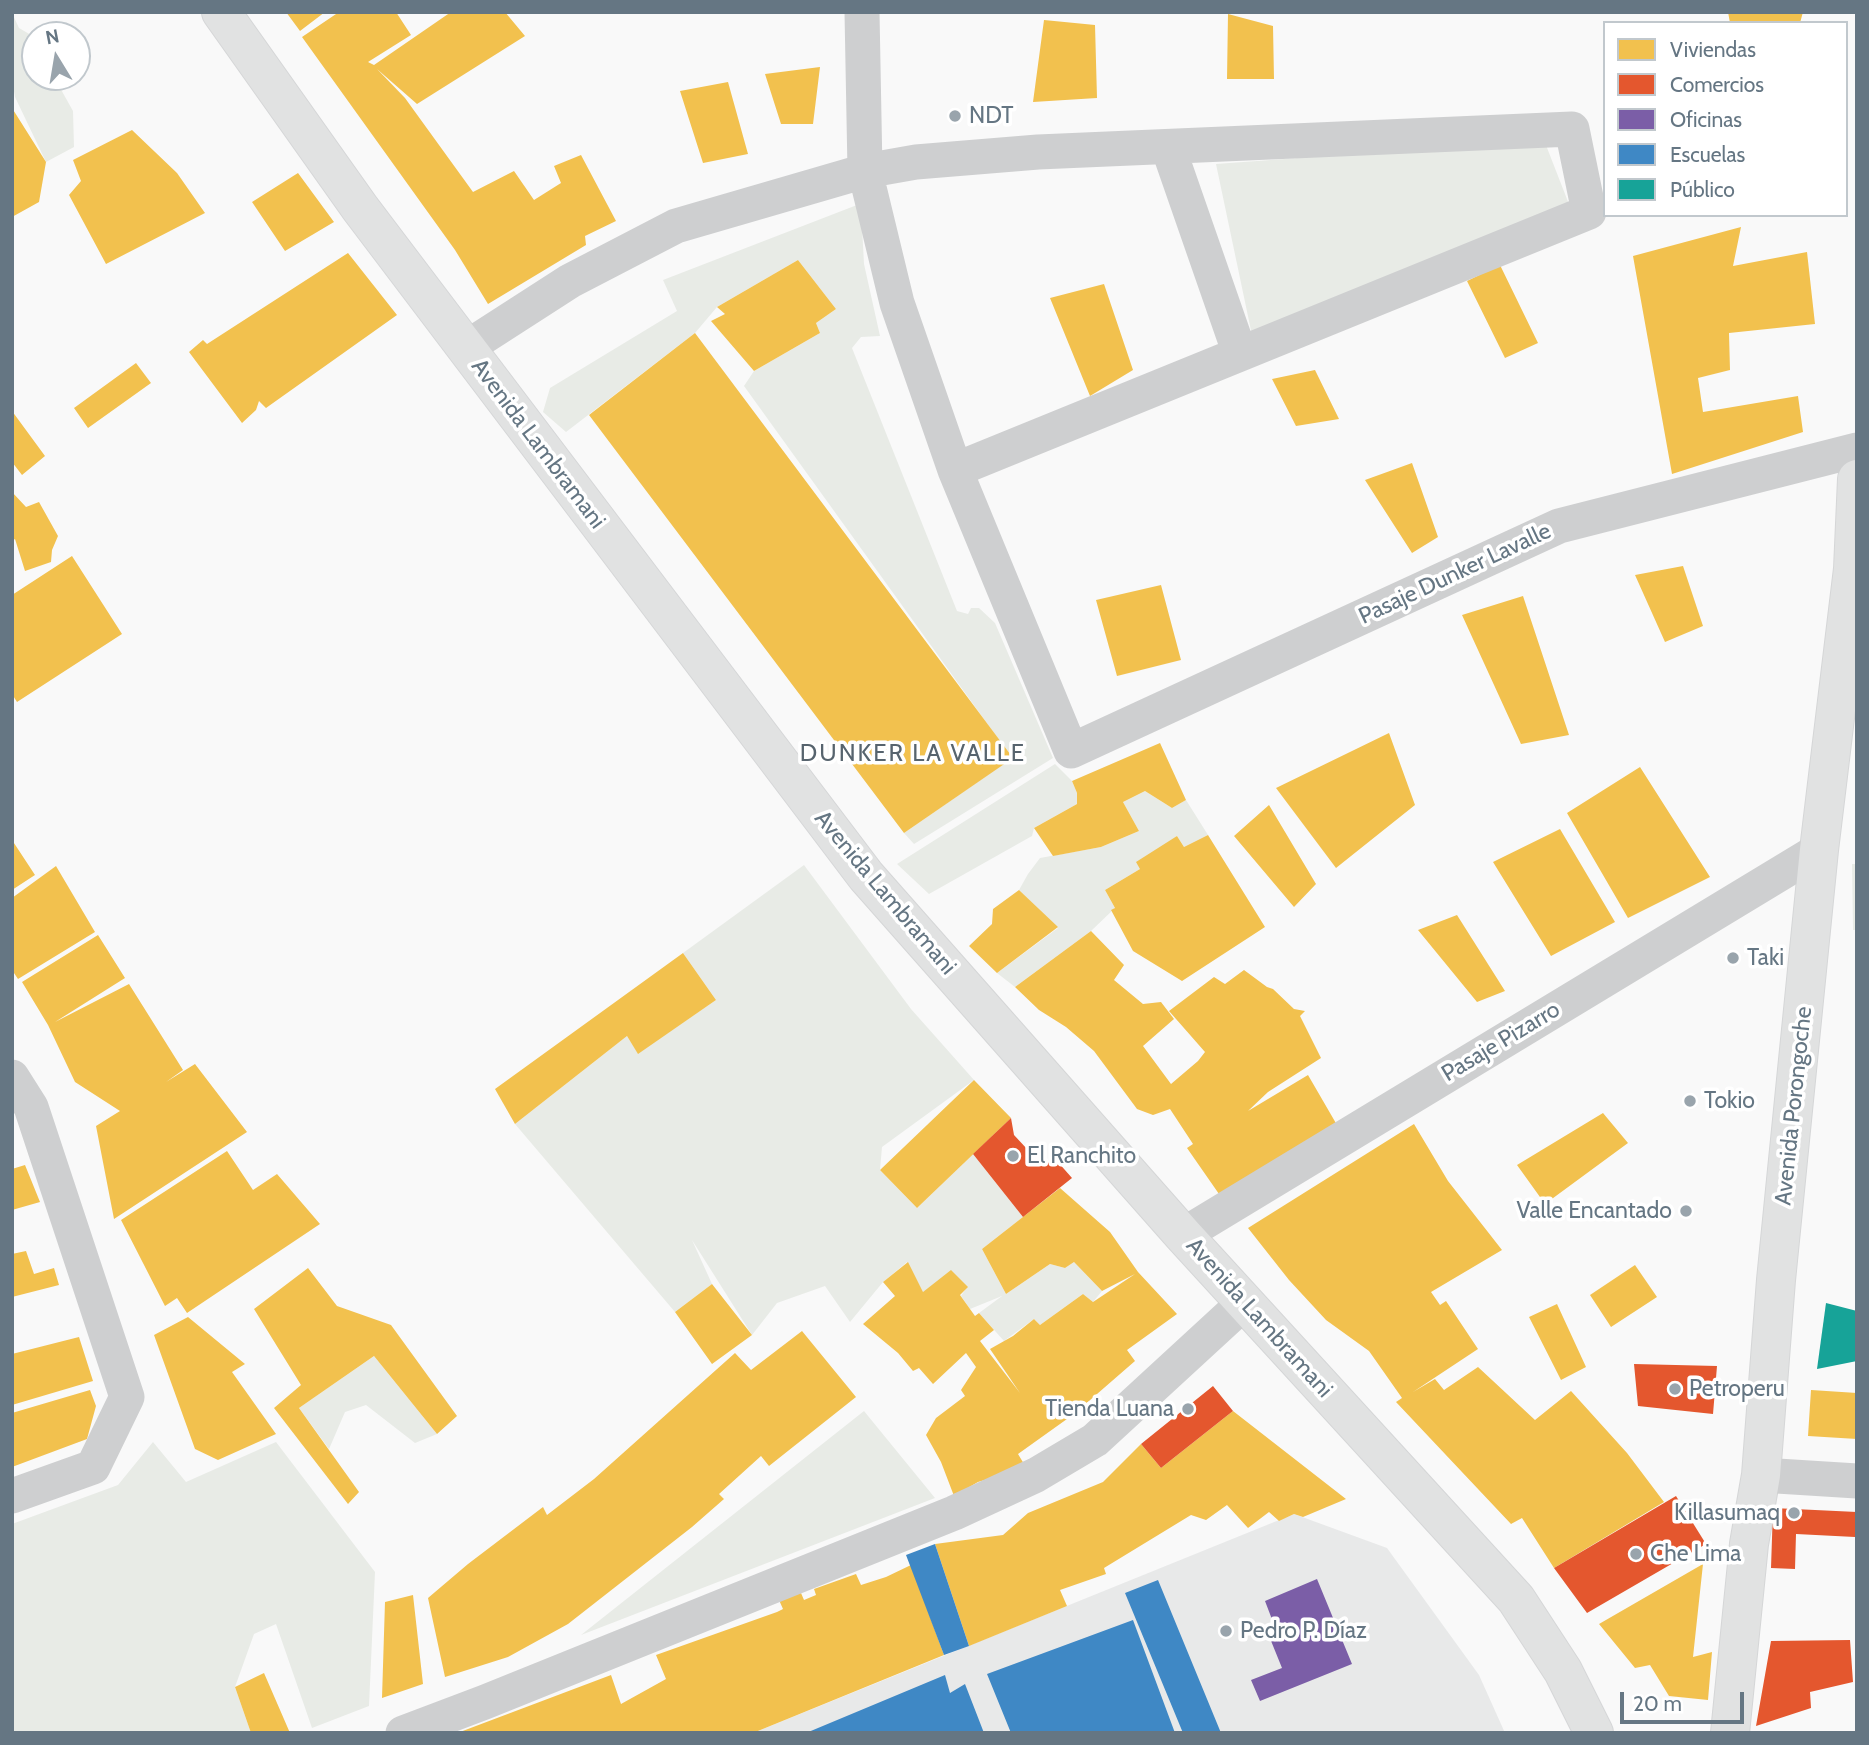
<!DOCTYPE html>
<meta charset="utf-8">
<style>
body{margin:0}
#map{position:relative;width:1869px;height:1745px;overflow:hidden;background:#f9f9f9;font-family:Cabin,sans-serif}
canvas{display:block}
.frame{position:absolute;inset:0;border:14px solid #657683;pointer-events:none}
.legend{position:absolute;left:1603px;top:21px;width:245px;height:196px;box-sizing:border-box;background:#fff;border:2px solid #c1c8cd;margin:0;padding:9px 12px;list-style:none;font-size:21px;color:#657683}
.legend li{display:flex;align-items:center;gap:14px;height:35px}
.legend b{width:35px;border:2px solid #c1c8cd}
.north{position:absolute;left:21px;top:21px;width:70px;height:70px;box-sizing:border-box;background:#fff;border:2px solid #c1c8cd;border-radius:50%;rotate:349deg;font-size:19px;font-weight:700;line-height:28px;text-align:center;color:#657683}
.north::after{content:'';display:block;margin:auto;width:24px;height:32px;background:#99a4ac;clip-path:polygon(50% 0,100% 100%,50% 72%,0 100%)}
.scale{position:absolute;left:1620px;top:1692px;width:124px;height:32px;box-sizing:border-box;border:4px solid #657683;border-top:0;padding-left:9px;font-size:21px;line-height:24px;white-space:nowrap;color:#657683;-webkit-text-stroke:5px #fff;paint-order:stroke}
</style>
<div id="map">
<canvas width="1869" height="1745"></canvas>
<div class="frame"></div>
<ul class="legend">
<li><b style="height:19px;background:#f2c14e"></b>Viviendas</li>
<li><b style="height:19px;background:#e4572e"></b>Comercios</li>
<li><b style="height:19px;background:#7b5ea7"></b>Oficinas</li>
<li><b style="height:19px;background:#3f88c5"></b>Escuelas</li>
<li><b style="height:19px;background:#17a398"></b>Público</li>
</ul>
<div class="north">N</div>
<div class="scale">20 m</div>
</div>
<script>
const g = document.querySelector('canvas').getContext('2d');
g.lineJoin = 'round';
function paint(path, color) { g.fillStyle = color; g.fill(path, 'evenodd'); }
const poly = rows => new Path2D(rows.map(r => 'M' + r).join(''));
function stroke(path, color, width, dash) { g.strokeStyle = color; g.lineWidth = width; g.lineCap = dash ? 'butt' : 'round'; g.setLineDash(dash || []); g.stroke(path); }
function label(font, color, halo, rows, align = 'center') {
  g.font = font + ' Cabin,sans-serif'; g.lineWidth = 7; g.setLineDash([]); g.textBaseline = 'middle'; g.strokeStyle = halo; g.fillStyle = color; for (const [text, x, y, turn = 0] of rows) {
    g.save(); g.translate(x, y); g.rotate((+turn || 0) * Math.PI / 180); g.textAlign = isNaN(turn) ? turn : align; if (halo) g.strokeText(text, 0, 0); g.fillText(text, 0, 0); g.restore();
  }
}
const built = poly([
 [1294,1514,1387,1548,1479,1675,1505,1733,753,1733]
]);
const green = poly([
 [12,13,19,28,31,35,35,42,35,77,54,77,73,111,74,147,46,162,15,97,12,80],
 [1544,140,1572,212,1253,340,1216,164],
 [857,205,861,208,864,264,880,336,861,337,852,348,957,611,968,614,971,608,979,608,995,623,1053,758,914,844,904,833,1012,758,744,386,754,371,820,333,816,323,836,309,798,260,717,307,695,333,566,432,543,412,550,388,677,311,663,280],
 [1055,764,1072,781,1077,793,1077,804,1034,828,1032,836,929,894,897,864],
 [1145,791,1172,808,1186,800,1208,835,1184,847,1177,836,1140,869,1105,890,1115,908,1091,931,1015,987,997,973,1058,928,1019,890,1028,874,1040,858,1101,847,1139,831,1123,802],
 [1852,864,1857,864,1857,930,1853,930],
 [804,865,911,1009,974,1080,882,1147,880,1170,917,1208,973,1154,1023,1217,982,1249,1006,1294,1050,1264,1065,1268,1074,1262,1102,1291,1093,1302,1083,1294,1040,1325,1034,1319,1004,1341,979,1313,1002,1296,970,1309,961,1296,967,1287,923,1292,907,1262,883,1282,850,1322,825,1286,777,1303,752,1335,692,1240,712,1284,675,1312,515,1124,627,1036,638,1053,716,1000,683,953],
 [374,1356,437,1434,415,1443,366,1405,345,1412,329,1449,299,1408],
 [864,1411,935,1498,581,1635],
 [153,1442,186,1482,276,1442,375,1572,369,1706,312,1728,276,1624,254,1634,235,1687,251,1733,12,1733,12,1524,118,1485]
]);
const homes = poly([
 [286,12,325,12,300,31],
 [339,12,396,12,411,35,368,62,374,65,451,12,505,12,525,36,417,104,377,69,405,98,473,192,514,171,534,200,561,183,554,166,581,155,616,221,585,236,586,245,488,304,455,250,302,37],
 [1728,12,1803,12,1800,23,1730,23],
 [1228,14,1273,26,1274,79,1227,79],
 [1044,20,1095,25,1097,98,1033,102],
 [820,67,813,124,781,124,765,74],
 [728,82,748,154,703,163,680,91],
 [12,108,46,162,39,202,12,217],
 [132,130,177,173,205,213,106,264,69,195,81,181,73,160],
 [298,173,334,222,285,251,252,202],
 [1741,227,1733,266,1807,252,1815,324,1729,333,1730,370,1698,378,1703,412,1798,396,1803,432,1672,474,1633,256],
 [348,253,397,315,266,408,259,401,256,410,242,423,189,352,203,340,207,344],
 [798,260,836,309,816,323,820,333,754,371,711,321,725,314,717,307],
 [1500,265,1538,343,1505,358,1467,281],
 [1104,284,1133,370,1090,396,1050,298],
 [695,333,1013,758,904,833,589,415],
 [136,363,151,383,88,428,74,408],
 [1315,370,1339,419,1296,426,1272,379],
 [12,411,45,456,22,475,12,462],
 [1412,463,1438,537,1412,553,1365,480],
 [12,492,26,507,39,502,58,536,52,550,51,562,25,571,15,539,12,541],
 [72,556,122,634,17,702,12,694,12,595],
 [1683,566,1703,626,1665,642,1635,575],
 [1161,585,1181,660,1117,676,1096,600],
 [1523,596,1569,735,1521,744,1462,615],
 [1389,733,1415,805,1336,868,1276,788],
 [1160,743,1186,800,1172,808,1145,791,1123,802,1139,831,1101,847,1053,856,1034,828,1077,804,1077,793,1072,781],
 [1640,767,1710,877,1628,918,1567,813],
 [1269,805,1316,884,1294,907,1234,836],
 [1560,829,1615,922,1551,956,1493,862],
 [1208,835,1265,927,1182,981,1133,951,1111,910,1115,908,1105,890,1140,869,1136,862,1177,836,1184,847],
 [12,840,35,875,12,890],
 [56,866,95,932,18,979,12,970,12,898],
 [1019,890,1058,927,997,973,969,946,992,924,993,909],
 [1457,915,1505,991,1477,1002,1418,930],
 [1091,931,1124,965,1114,980,1143,1004,1161,1002,1174,1019,1143,1046,1171,1084,1198,1061,1205,1052,1169,1011,1214,977,1225,984,1244,970,1267,987,1273,989,1294,1009,1305,1011,1300,1016,1321,1058,1268,1092,1248,1111,1308,1075,1337,1125,1219,1194,1187,1148,1193,1144,1170,1109,1153,1115,1137,1109,1094,1051,1066,1027,1039,1010,1015,987],
 [98,935,125,978,55,1022,129,984,183,1070,166,1082,195,1064,247,1132,114,1219,96,1126,120,1111,75,1082,48,1025,22,982],
 [683,953,716,1000,638,1054,627,1036,515,1124,495,1089],
 [974,1080,1011,1118,917,1208,880,1170],
 [1603,1113,1628,1143,1545,1204,1517,1165],
 [1414,1124,1448,1181,1502,1250,1431,1292,1440,1305,1446,1301,1478,1349,1413,1392,1435,1379,1444,1390,1478,1367,1535,1420,1571,1391,1627,1453,1664,1502,1554,1568,1522,1518,1511,1524,1396,1402,1402,1398,1369,1351,1326,1320,1289,1280,1248,1228],
 [227,1151,253,1190,277,1174,320,1224,187,1313,177,1298,165,1306,121,1220],
 [25,1165,40,1202,12,1210,12,1169],
 [1060,1188,1110,1232,1138,1272,1177,1314,1127,1350,1135,1361,1074,1414,1018,1454,1024,1464,1009,1473,978,1482,954,1496,941,1462,926,1435,936,1418,965,1396,961,1390,976,1367,966,1353,933,1384,919,1368,913,1371,898,1353,863,1324,895,1296,883,1282,908,1262,923,1292,951,1270,968,1287,960,1295,975,1316,979,1313,994,1330,980,1341,1020,1393,990,1349,1013,1336,1034,1319,1040,1325,1083,1294,1093,1302,1135,1274,1102,1291,1074,1262,1065,1268,1050,1264,1006,1294,982,1249],
 [26,1251,34,1274,54,1268,59,1285,12,1297,12,1254],
 [1635,1265,1657,1297,1611,1327,1590,1295],
 [308,1268,337,1306,391,1325,457,1416,437,1434,374,1356,299,1408,359,1492,348,1504,274,1408,301,1385,254,1309],
 [712,1284,752,1335,712,1364,675,1312],
 [1557,1304,1586,1367,1561,1380,1529,1317],
 [188,1317,245,1364,232,1372,276,1434,218,1460,195,1449,154,1335],
 [802,1331,856,1397,769,1466,761,1456,719,1494,724,1499,692,1527,568,1624,508,1657,445,1677,428,1598,468,1564,543,1507,547,1515,594,1479,735,1353,751,1370],
 [79,1337,93,1381,12,1405,12,1354],
 [90,1390,96,1406,87,1439,12,1467,12,1413],
 [1811,1390,1857,1393,1857,1439,1808,1436],
 [1233,1411,1346,1499,1303,1517,1294,1514,1279,1521,1269,1512,1248,1528,1227,1505,1206,1520,1191,1515,1104,1568,1106,1574,1060,1590,1067,1606,969,1646,935,1544,1003,1535,1028,1513,1103,1482,1141,1444,1161,1468],
 [1703,1564,1693,1657,1712,1652,1708,1700,1669,1696,1650,1665,1635,1668,1599,1624],
 [911,1565,944,1655,753,1733,460,1732,611,1675,621,1704,666,1679,656,1655,777,1612,783,1609,779,1600,801,1593,804,1600,816,1595,814,1589,856,1574,861,1585,886,1577],
 [413,1595,423,1684,382,1698,385,1602],
 [264,1673,290,1733,251,1733,235,1687]
]);
const shops = poly([
 [1011,1118,1014,1135,1041,1164,1057,1161,1072,1178,1023,1217,973,1154],
 [1634,1364,1717,1366,1713,1414,1638,1406],
 [1213,1386,1233,1411,1161,1468,1141,1444],
 [1676,1496,1706,1544,1587,1613,1554,1568],
 [1773,1508,1857,1512,1855,1537,1796,1534,1795,1569,1771,1568],
 [1850,1640,1853,1682,1810,1692,1811,1708,1756,1726,1771,1641]
]);
const offices = poly([
 [1317,1579,1352,1664,1260,1701,1251,1680,1282,1668,1265,1626,1273,1622,1265,1601]
]);
const schools = poly([
 [935,1544,969,1646,944,1655,906,1555],
 [1158,1580,1221,1733,1183,1733,1125,1593],
 [1133,1620,1175,1733,1011,1733,987,1674],
 [945,1675,950,1693,965,1684,984,1733,806,1733]
]);
const public = poly([
 [1826,1303,1857,1311,1857,1361,1817,1369]
]);
const street = poly([
 [862,12,865,171,897,303,955,470,1071,751,1559,526,1857,450],
 [1168,147,1240,354],
 [466,348,570,281,676,226,865,171,916,162,1038,152,1572,129,1589,212,955,470],
 [12,1077,31,1107,127,1397,93,1467,12,1496],
 [1183,1235,1819,850],
 [1761,1475,1857,1481],
 [403,1733,485,1702,954,1513,1036,1475,1095,1440,1245,1302]
]);
const secondary = poly([
 [221,12,360,208,866,876,1183,1235,1516,1599,1563,1671,1594,1733],
 [1730,1733,1749,1544,1761,1475,1776,1280,1819,850,1853,569,1857,479]
]);
const markers = [
 [955,116,7,"#99a4ac"],
 [1733,958,7,"#99a4ac"],
 [1690,1101,7,"#99a4ac"],
 [1013,1156,7,"#99a4ac"],
 [1686,1211,7,"#99a4ac"],
 [1675,1389,7,"#99a4ac"],
 [1188,1409,7,"#99a4ac"],
 [1794,1513,7,"#99a4ac"],
 [1636,1554,7,"#99a4ac"],
 [1226,1631,7,"#99a4ac"]
];
const poiNames = [
 ["NDT",969,116],
 ["Taki",1747,958],
 ["Tokio",1704,1101],
 ["El Ranchito",1027,1156],
 ["Valle Encantado",1672,1211,"right"],
 ["Petroperu",1689,1389],
 ["Tienda Luana",1174,1409,"right"],
 ["Killasumaq",1780,1513,"right"],
 ["Che Lima",1650,1554],
 ["Pedro P. Díaz",1240,1631]
];
const streetNames = [
 ["Avenida Lambramani",538,444,53],
 ["Pasaje Dunker Lavalle",1455,574,-25],
 ["Avenida Lambramani",885,893,50],
 ["Pasaje Pizarro",1501,1042,-31],
 ["Avenida Porongoche",1794,1106,-84],
 ["Avenida Lambramani",1259,1318,48]
];
const neighbourhoodNames = [
 ["DUNKER LA VALLE",913,754]
];
paint(built, '#e8e9e9');
paint(green, '#e8ebe6');
paint(homes, '#f2c14e');
paint(shops, '#e4572e');
paint(offices, '#7b5ea7');
paint(schools, '#3f88c5');
paint(public, '#17a398');
stroke(secondary, '#d5d6d7', 40);
stroke(street, '#cecfd0', 35);
stroke(secondary, '#e1e2e2', 38);
for (const [x, y, r, color] of markers) { const dot = new Path2D(); dot.arc(x, y, r, 0, 2 * Math.PI); g.fillStyle = color; g.fill(dot); stroke(dot, '#fff', 2.5); }
label('23px', '#657683', '#fff', poiNames, 'left');
label('23px', '#657683', '#fff', streetNames);
g.letterSpacing = '2px';
label('24px', '#57646e', '#fff', neighbourhoodNames);
g.letterSpacing = '0px';
</script>
